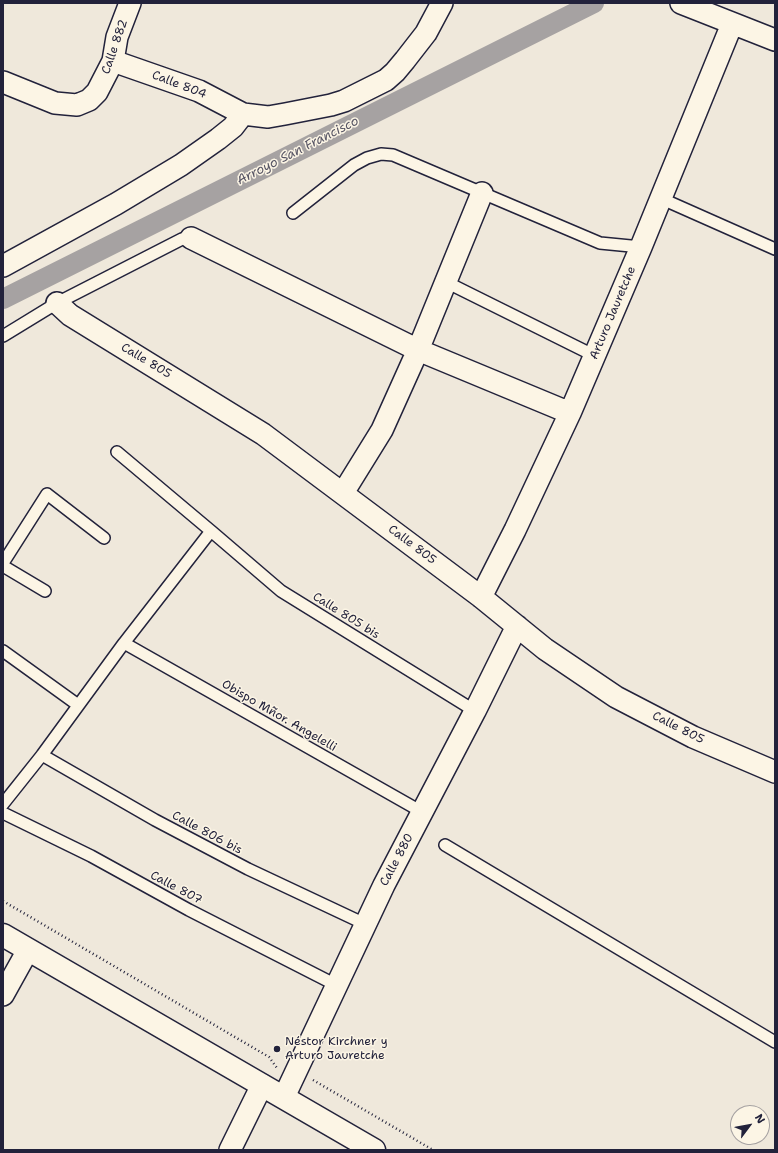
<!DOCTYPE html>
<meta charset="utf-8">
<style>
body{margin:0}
#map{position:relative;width:778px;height:1153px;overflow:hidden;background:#efe8db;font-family:"Shantell Sans",sans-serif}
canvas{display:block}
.frame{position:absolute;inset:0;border:4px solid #22223b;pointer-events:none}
.north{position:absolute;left:730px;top:1105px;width:40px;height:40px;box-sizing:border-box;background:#fcf5e5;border:1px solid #a5a1a1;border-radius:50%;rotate:58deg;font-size:11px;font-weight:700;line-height:16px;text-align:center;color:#22223b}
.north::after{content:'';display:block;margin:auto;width:14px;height:18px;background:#22223b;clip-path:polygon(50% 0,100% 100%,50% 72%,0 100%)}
</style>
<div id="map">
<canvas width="778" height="1153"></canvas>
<div class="frame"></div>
<div class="north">N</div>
</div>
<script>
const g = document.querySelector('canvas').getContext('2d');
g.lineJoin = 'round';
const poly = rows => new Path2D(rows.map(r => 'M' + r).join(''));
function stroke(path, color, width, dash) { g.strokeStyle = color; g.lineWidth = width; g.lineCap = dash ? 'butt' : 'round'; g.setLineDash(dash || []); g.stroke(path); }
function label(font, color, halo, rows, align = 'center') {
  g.font = font + ' "Shantell Sans",sans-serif'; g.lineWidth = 3; g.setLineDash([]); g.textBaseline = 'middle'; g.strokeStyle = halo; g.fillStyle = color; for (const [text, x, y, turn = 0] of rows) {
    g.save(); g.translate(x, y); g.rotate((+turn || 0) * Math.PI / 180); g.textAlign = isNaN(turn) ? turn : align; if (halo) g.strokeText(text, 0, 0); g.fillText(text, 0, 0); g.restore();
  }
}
const canal = poly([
 [3,299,594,3]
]);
const path = poly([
 [3,901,269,1057,277,1068],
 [313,1080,433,1150]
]);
const service = poly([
 [660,198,775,249],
 [293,213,354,165,367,158,381,154,393,155,600,243,641,247],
 [446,282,595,356],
 [3,336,57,303,182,239,191,238],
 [211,531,281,591,475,711],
 [3,563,47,494,104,538],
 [3,566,45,591],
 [124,643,422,812],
 [3,651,78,705],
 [42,755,155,820,248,869,365,924],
 [3,804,42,755,124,643,211,531,117,452],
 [3,813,91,856,189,910,336,985],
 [445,845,775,1042]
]);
const minor = poly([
 [681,3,775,40],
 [113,61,199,91,243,114,268,117,285,114,331,105,344,101,386,80,395,72,405,60,426,33,442,3],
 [3,82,55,103,77,105,89,100,97,92,113,61,117,37,130,3],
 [191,238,418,350,570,413],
 [3,266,116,204,181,165,218,139,233,127,243,114],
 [57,303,70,315,263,434,481,597,545,649,616,697,693,737,775,772],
 [343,493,382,430,418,350,482,193],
 [481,597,515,530,570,413,641,247,732,24],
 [3,995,28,950],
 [284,1097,384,885,475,711,517,626],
 [230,1150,262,1085]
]);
const secondary = poly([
 [3,935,374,1150]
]);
const markers = [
 [277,1049,4,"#22223b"]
];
const streetNames = [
 ["Calle 882",115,47,-71],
 ["Calle 804",179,85,21],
 ["Arturo Jauretche",613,313,-67],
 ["Calle 805",146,361,31],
 ["Calle 805",412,545,37],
 ["Calle 805 bis",346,616,32],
 ["Obispo Mñor. Angelelli",279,716,30],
 ["Calle 805",678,728,27],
 ["Calle 806 bis",207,833,28],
 ["Calle 880",397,860,-62],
 ["Calle 807",176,888,28]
];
const poiNames = [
 ["Néstor Kirchner y",285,1042],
 ["Arturo Jauretche",285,1056]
];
const waterNames = [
 ["Arroyo San Francisco",298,151,-27]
];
stroke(canal, '#a6a2a2', 20);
stroke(service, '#22223b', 14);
stroke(minor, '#22223b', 24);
stroke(secondary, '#22223b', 25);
stroke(path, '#22223b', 2.5, [1, 3]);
stroke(service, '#fcf5e5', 11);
stroke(minor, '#fcf5e5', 21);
stroke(secondary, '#fcf5e5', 22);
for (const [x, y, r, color] of markers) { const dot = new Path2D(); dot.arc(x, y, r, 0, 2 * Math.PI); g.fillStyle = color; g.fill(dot); stroke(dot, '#fcf5e5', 1.5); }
label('12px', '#22223b', '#fcf5e5', streetNames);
label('12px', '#22223b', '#fcf5e5', poiNames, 'left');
label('italic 13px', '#575564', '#fcf5e5', waterNames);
</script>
